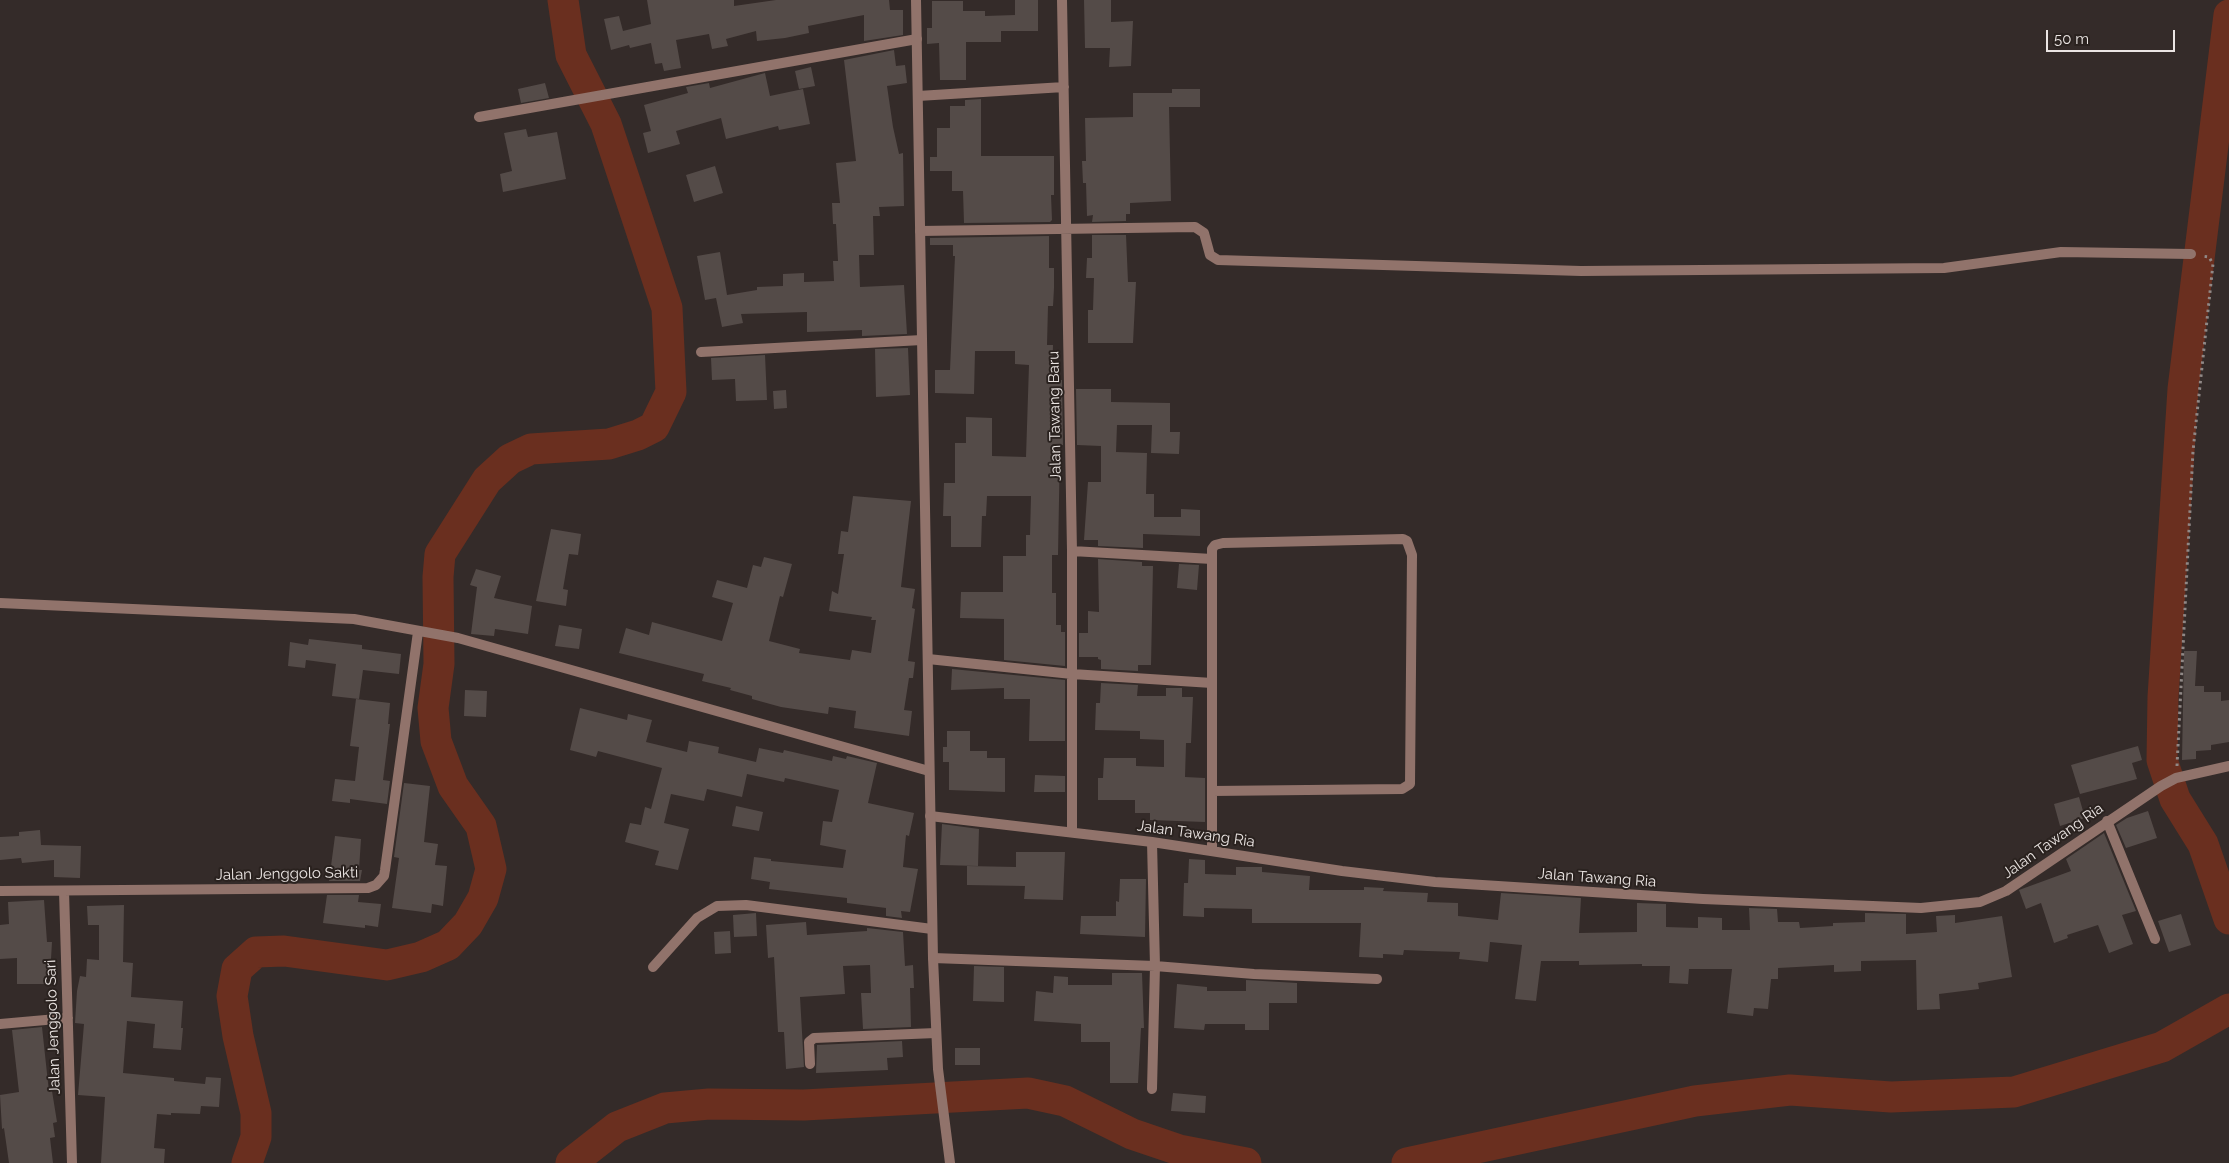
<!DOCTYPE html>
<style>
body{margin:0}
#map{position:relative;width:2229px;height:1163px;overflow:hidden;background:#342b29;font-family:Raleway,sans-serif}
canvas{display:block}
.scale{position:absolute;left:2046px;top:30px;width:129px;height:22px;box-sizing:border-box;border:2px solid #ebe5e3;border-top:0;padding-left:6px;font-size:15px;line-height:18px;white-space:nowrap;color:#ebe5e3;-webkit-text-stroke:4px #2a221f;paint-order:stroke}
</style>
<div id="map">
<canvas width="2229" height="1163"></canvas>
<div class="scale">50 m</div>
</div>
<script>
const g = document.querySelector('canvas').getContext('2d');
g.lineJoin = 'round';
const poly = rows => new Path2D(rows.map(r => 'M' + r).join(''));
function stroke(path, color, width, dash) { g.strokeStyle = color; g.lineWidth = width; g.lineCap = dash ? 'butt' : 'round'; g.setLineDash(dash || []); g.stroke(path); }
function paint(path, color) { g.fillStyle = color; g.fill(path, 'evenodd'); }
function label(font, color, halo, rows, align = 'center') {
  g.font = font + ' Raleway,sans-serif'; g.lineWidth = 4; g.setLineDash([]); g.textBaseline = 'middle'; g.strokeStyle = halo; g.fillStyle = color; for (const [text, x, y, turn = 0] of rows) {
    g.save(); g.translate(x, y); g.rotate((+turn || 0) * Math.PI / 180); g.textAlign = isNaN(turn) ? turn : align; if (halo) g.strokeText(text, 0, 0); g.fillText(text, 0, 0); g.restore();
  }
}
const river = poly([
 [2229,15,2183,389,2163,697,2162,760,2175,799,2203,844,2229,919],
 [247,1163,256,1137,256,1113,238,1036,232,996,237,969,256,952,284,951,387,965,421,957,448,945,468,924,483,898,491,869,481,826,453,786,436,741,433,708,439,664,438,577,440,554,487,480,510,459,531,449,609,444,638,435,654,427,671,392,667,308,606,124,571,55,563,0],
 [571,1163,617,1127,665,1108,709,1104,804,1105,1028,1093,1065,1101,1132,1134,1179,1150,1246,1163],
 [1407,1163,1695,1101,1790,1090,1891,1097,2014,1092,2162,1047,2229,1009]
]);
const building = poly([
 [647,0,734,0,734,6,776,0,889,0,890,10,903,10,903,35,864,41,864,15,808,26,809,33,785,38,757,41,756,31,726,39,728,46,712,49,709,34,676,40,681,68,664,71,662,63,655,64,651,43,630,48,629,45,611,50,604,19,619,16,623,31,651,24],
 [1015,0,1038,0,1038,31,1001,31,1001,42,966,42,966,80,940,80,939,43,927,44,927,28,932,28,932,1,963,1,963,11,985,11,985,16,1015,15],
 [1084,0,1111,0,1111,22,1133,21,1131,66,1109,67,1110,48,1085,48],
 [894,50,896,66,905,65,907,83,887,86,893,127,899,154,903,153,904,206,879,207,880,216,873,216,874,255,859,255,860,287,904,285,907,334,862,336,862,330,807,332,807,312,741,314,743,323,722,327,716,298,705,300,697,256,720,252,727,295,757,290,757,287,783,286,783,274,804,273,804,282,834,281,833,261,838,261,836,224,833,224,832,203,840,203,836,163,856,161,844,60],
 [811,67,815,86,799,89,795,71],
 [765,73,770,96,803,89,810,124,779,130,778,126,726,139,721,118,676,131,680,144,648,153,643,133,651,131,644,105,688,93,686,87,709,83,710,88],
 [545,83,549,98,521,103,518,89],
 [1172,89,1200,89,1200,107,1169,107,1171,201,1130,203,1130,214,1126,214,1126,221,1092,222,1093,215,1087,216,1086,183,1083,183,1082,161,1086,161,1085,118,1133,117,1133,93,1172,93],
 [981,99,981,156,1054,156,1054,195,1051,195,1052,220,1050,222,964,223,963,191,952,191,952,171,930,171,930,157,937,157,937,128,950,128,950,106,965,106,965,100],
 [526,129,528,137,557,132,566,179,503,192,500,174,512,171,504,133],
 [715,166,723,193,694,202,686,175],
 [1092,235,1126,235,1128,282,1136,282,1133,343,1088,343,1088,310,1093,310,1094,278,1086,278,1087,258,1092,258],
 [1049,236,1049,268,1054,268,1054,288,1053,306,1048,306,1047,345,1053,345,1052,380,1062,380,1063,445,1060,445,1058,555,1052,555,1052,593,1056,593,1056,625,1061,625,1061,632,1065,632,1065,666,1004,660,1004,619,960,618,961,592,1003,592,1003,556,1026,556,1026,535,1030,535,1031,496,987,496,986,516,982,516,981,547,951,547,951,516,943,516,944,483,955,483,955,443,966,443,966,417,992,418,992,456,1026,457,1029,365,1015,364,1015,351,975,351,974,394,935,393,935,370,950,370,955,256,953,256,953,245,930,245,930,238],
 [908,348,910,395,876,397,875,349],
 [765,355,767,400,736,401,735,379,712,380,711,358],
 [1076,389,1111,389,1111,402,1170,403,1170,432,1180,432,1179,454,1151,453,1152,425,1117,425,1116,452,1147,453,1146,494,1154,494,1154,517,1181,517,1181,509,1200,510,1200,536,1143,534,1143,548,1098,546,1098,540,1084,540,1088,482,1101,482,1101,446,1077,445],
 [786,390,787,408,774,409,773,391],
 [853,496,911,501,901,587,915,589,912,608,915,609,908,661,915,662,913,678,909,678,904,710,912,711,909,736,854,728,856,711,829,707,828,714,781,707,752,699,752,696,730,690,731,688,702,681,704,674,619,653,626,628,649,635,652,622,722,641,733,603,712,597,717,580,747,588,753,565,761,567,764,557,792,564,783,597,780,596,769,641,800,649,799,653,850,660,852,650,871,653,876,620,871,620,872,617,829,611,832,591,838,594,844,554,838,554,841,531,848,532],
 [551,529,581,534,578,555,569,554,563,589,568,590,566,606,536,601],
 [1098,559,1142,562,1142,566,1153,566,1151,665,1138,665,1138,671,1101,669,1101,660,1098,659,1098,657,1079,657,1079,633,1088,633,1088,611,1099,612],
 [1179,564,1199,565,1197,590,1177,588],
 [476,569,501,576,494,598,532,606,528,634,495,629,494,636,471,634,477,587,470,585],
 [559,625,582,629,579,649,555,646],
 [309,639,362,645,362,649,401,654,399,674,363,670,359,699,332,696,336,664,306,660,305,668,288,666,290,642,308,645],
 [2184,651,2197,651,2195,686,2204,686,2204,692,2221,692,2221,701,2229,700,2229,742,2211,745,2211,750,2196,751,2196,759,2182,760],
 [952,669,1065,680,1065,741,1029,741,1030,699,1004,699,1004,688,951,690],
 [1101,683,1138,685,1137,696,1166,696,1166,688,1182,688,1182,697,1193,697,1191,743,1186,743,1185,777,1205,778,1205,822,1150,820,1150,813,1135,813,1135,800,1098,800,1098,778,1103,778,1104,758,1136,758,1136,766,1164,767,1164,740,1140,739,1140,731,1095,730,1096,703,1100,703],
 [465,690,487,691,486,717,464,716],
 [356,699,390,703,388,724,390,724,383,780,390,781,387,804,350,799,350,803,332,801,335,779,355,781,359,747,350,746],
 [580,708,627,720,628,714,652,720,646,742,687,752,689,741,719,747,718,753,756,762,759,748,783,753,784,750,832,761,833,756,846,759,847,756,877,763,868,803,914,813,909,836,906,835,903,867,918,869,910,912,901,911,902,918,886,916,886,908,847,903,847,898,769,889,770,882,751,879,754,857,771,859,771,861,843,868,846,850,820,845,823,821,832,822,839,790,785,778,784,782,747,774,742,797,707,789,704,801,671,794,664,823,689,829,678,870,655,865,659,851,625,842,630,823,641,825,645,807,651,809,662,768,598,751,596,757,570,750],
 [947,731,970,731,970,751,987,751,987,758,1005,758,1005,792,949,790,949,762,943,762,943,747,947,747],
 [2138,746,2142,760,2132,763,2137,779,2080,794,2071,765],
 [1035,775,1065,776,1065,792,1034,792],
 [404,783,430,786,424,842,438,844,435,865,447,866,443,906,432,904,431,913,392,908,399,858,394,857],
 [2079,797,2085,818,2060,826,2054,804],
 [736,806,763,812,759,831,732,826],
 [2148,811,2157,838,2126,848,2116,825,2127,818],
 [942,824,979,829,978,866,940,865],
 [40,830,41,845,81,846,80,878,54,877,54,860,22,863,21,858,0,860,0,837,19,836,19,832],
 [2104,833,2136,911,2122,915,2133,944,2109,953,2098,925,2067,935,2068,938,2054,943,2041,903,2026,909,2019,890,2071,871,2066,859],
 [335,836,361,839,359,870,362,870,360,881,329,881],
 [1016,852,1065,852,1063,900,1024,899,1025,886,967,885,967,866,1016,867],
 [1189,859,1205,860,1205,874,1236,875,1236,867,1262,867,1262,872,1310,876,1309,890,1364,890,1364,887,1384,888,1383,891,1428,893,1427,902,1458,903,1458,916,1498,920,1501,893,1581,898,1579,933,1637,932,1637,903,1666,904,1666,927,1698,928,1698,917,1722,918,1722,930,1750,930,1749,908,1777,909,1778,922,1799,922,1800,928,1833,926,1833,923,1865,922,1865,913,1906,914,1906,934,1937,932,1936,916,1955,915,1955,923,2002,916,2012,977,1978,983,1979,989,1939,994,1940,1009,1917,1010,1916,960,1861,961,1861,971,1834,972,1834,965,1778,968,1778,979,1771,979,1768,1009,1754,1008,1753,1016,1727,1013,1732,969,1689,969,1688,984,1669,983,1670,966,1642,966,1642,964,1579,965,1579,961,1541,961,1536,1001,1515,999,1522,945,1490,942,1488,962,1459,959,1460,952,1427,951,1404,950,1403,955,1383,954,1383,958,1359,957,1361,923,1252,923,1252,909,1204,908,1204,917,1183,916,1184,883,1188,883],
 [1120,879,1146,879,1145,937,1080,934,1081,916,1116,916,1116,901,1119,902],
 [327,895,359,895,358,902,381,904,378,927,365,925,365,928,323,923],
 [44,900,47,942,52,942,51,959,48,959,48,984,17,984,17,958,0,959,0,925,9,924,8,902],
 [124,905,123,962,133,963,131,997,183,1001,181,1028,183,1028,181,1050,153,1048,155,1024,127,1021,123,1073,174,1078,174,1081,205,1084,206,1077,221,1078,219,1107,201,1106,200,1114,171,1113,171,1115,157,1114,154,1148,165,1149,164,1163,101,1163,105,1097,78,1095,84,1024,75,1023,77,991,80,976,86,977,87,959,99,960,99,925,88,925,87,906],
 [756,913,757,936,734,937,733,915],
 [2181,914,2191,945,2169,952,2158,921],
 [806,922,807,935,867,931,867,928,903,932,905,966,913,965,914,988,910,988,911,1027,863,1029,861,993,871,993,870,965,843,966,845,994,800,997,804,1067,786,1069,784,1032,778,1032,774,957,768,958,766,925],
 [730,931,731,953,715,954,714,932],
 [974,966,1004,967,1004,1002,973,1001],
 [1112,973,1142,973,1144,1028,1141,1028,1138,1083,1110,1083,1110,1042,1081,1042,1081,1024,1034,1021,1036,991,1053,993,1054,976,1068,977,1068,985,1112,985],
 [1246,980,1297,983,1297,1003,1269,1003,1269,1030,1245,1030,1245,1024,1205,1024,1204,1030,1174,1028,1177,984,1207,987,1207,991,1246,991],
 [42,1027,49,1092,52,1091,57,1122,53,1123,55,1137,50,1138,53,1163,9,1163,4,1128,2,1129,0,1095,19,1092,12,1030],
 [902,1041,903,1057,887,1058,888,1070,816,1073,817,1045],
 [955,1048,980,1048,980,1065,955,1065],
 [1173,1093,1206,1096,1205,1113,1171,1111]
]);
const path = poly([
 [2177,766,2193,451,2213,264,2209,257,2202,256]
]);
const minor = poly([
 [1062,0,1072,551,1072,832],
 [918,96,1064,87],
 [479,117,917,39],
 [920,231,1195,227,1204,233,1210,255,1218,260,1581,271,1944,268,2061,252,2191,254],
 [701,352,922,340],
 [1072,551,1212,559],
 [0,603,354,619,458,638,929,771],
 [928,659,1072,674,1212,683],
 [930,816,1152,842,1342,871,1435,882,1703,899,1921,908,1980,902,2006,891,2161,786,2176,778,2229,766],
 [2107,821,2155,939],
 [1212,851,1212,549,1215,545,1223,543,1403,539,1407,541,1412,555,1410,784,1402,789,1212,791],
 [0,891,368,888,376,885,384,876,385,870,418,632],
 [64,891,72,1163],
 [933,958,1155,966,1254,974,1377,979],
 [653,967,697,918,717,906,746,905,932,929],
 [0,1024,68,1018],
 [810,1064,809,1042,814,1038,936,1033],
 [1152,1089,1155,966,1152,842]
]);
const tertiary = poly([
 [916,0,933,958,938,1069,950,1163]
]);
const streetNames = [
 ["Jalan Tawang Baru",1055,416,-91],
 ["Jalan Tawang Ria",1196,834,8],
 ["Jalan Tawang Ria",2053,841,-35],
 ["Jalan Jenggolo Sakti",287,874,-1],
 ["Jalan Tawang Ria",1597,878,4],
 ["Jalan Jenggolo Sari",53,1027,-92]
];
stroke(river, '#6a2f1f', 31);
paint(building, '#544b48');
stroke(path, '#908886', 3, [2.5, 4]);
stroke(minor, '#91736b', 10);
stroke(tertiary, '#91736b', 10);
label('15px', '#ebe5e3', '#2a221f', streetNames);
</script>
